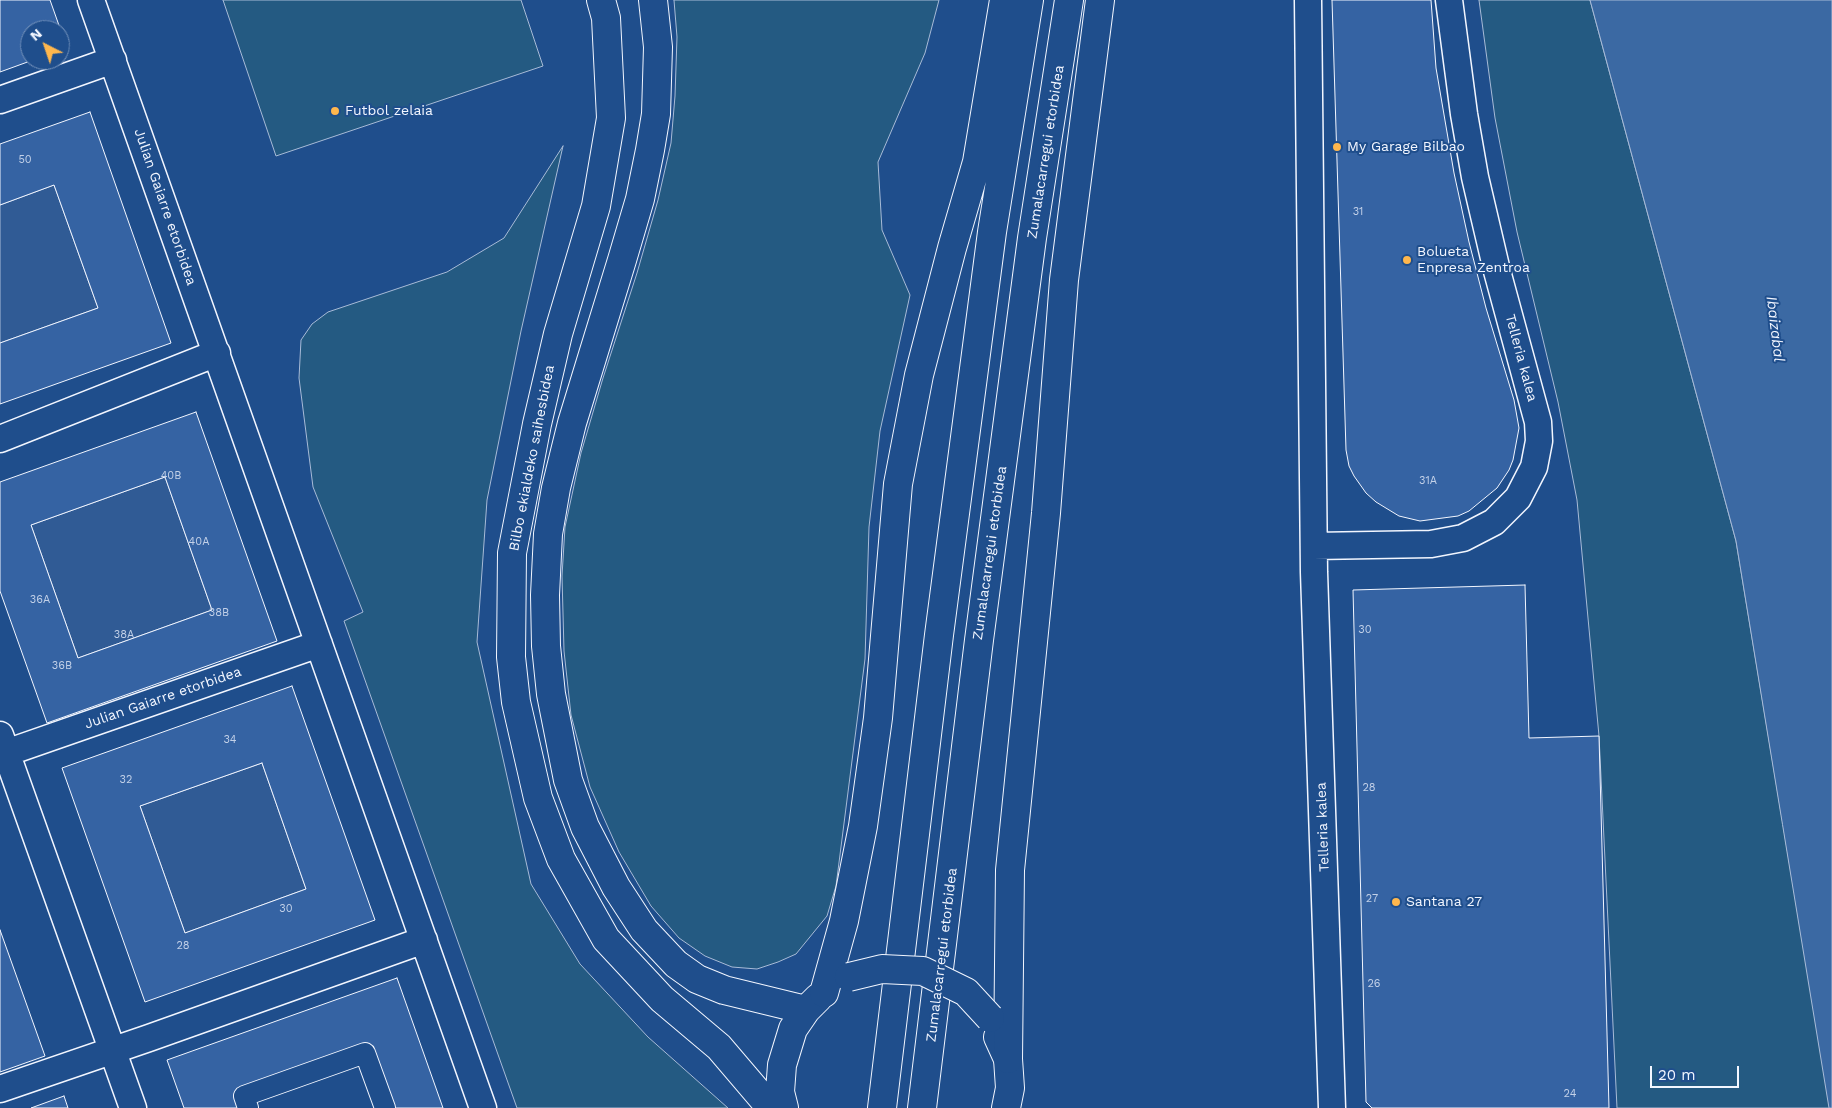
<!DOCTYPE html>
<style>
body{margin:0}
#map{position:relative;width:1832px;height:1108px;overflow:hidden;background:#1f4e8c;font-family:"Work Sans",sans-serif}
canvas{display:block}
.north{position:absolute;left:20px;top:20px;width:50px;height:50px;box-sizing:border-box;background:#1f4e8c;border:1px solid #7391ba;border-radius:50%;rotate:319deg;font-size:14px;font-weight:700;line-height:20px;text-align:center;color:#f2f6ff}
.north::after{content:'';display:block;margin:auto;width:18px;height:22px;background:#ffb74d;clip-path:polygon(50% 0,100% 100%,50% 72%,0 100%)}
.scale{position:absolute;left:1650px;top:1066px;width:89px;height:22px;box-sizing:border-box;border:2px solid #f2f6ff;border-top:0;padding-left:6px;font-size:15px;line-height:18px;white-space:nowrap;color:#f2f6ff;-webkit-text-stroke:4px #1f4e8c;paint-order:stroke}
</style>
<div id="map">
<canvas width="1832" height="1108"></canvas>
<div class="north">N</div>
<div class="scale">20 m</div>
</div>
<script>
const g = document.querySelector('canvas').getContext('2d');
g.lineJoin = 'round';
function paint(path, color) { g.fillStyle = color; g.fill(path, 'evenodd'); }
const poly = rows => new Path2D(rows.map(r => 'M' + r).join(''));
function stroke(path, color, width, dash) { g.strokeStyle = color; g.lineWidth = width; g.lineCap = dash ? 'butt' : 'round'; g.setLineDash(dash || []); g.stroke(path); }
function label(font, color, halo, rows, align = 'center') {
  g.font = font + ' "Work Sans",sans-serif'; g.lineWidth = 4; g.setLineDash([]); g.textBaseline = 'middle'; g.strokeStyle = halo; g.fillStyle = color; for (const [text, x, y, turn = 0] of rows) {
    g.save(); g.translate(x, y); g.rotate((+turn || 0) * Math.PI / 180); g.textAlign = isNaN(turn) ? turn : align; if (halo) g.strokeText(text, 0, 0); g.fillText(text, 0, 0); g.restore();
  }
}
const green = poly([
 [223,0,521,0,543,66,276,156,223,0],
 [674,0,939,0,925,53,878,162,882,230,910,295,880,431,869,527,865,659,836,886,827,916,796,954,778,962,757,969,732,967,705,956,679,938,651,906,619,852,590,787,571,715,564,651,562,576,565,527,581,453,603,378,637,273,658,200,671,143,675,96,677,37,674,0],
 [1479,0,1590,0,1736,541,1830,1108,1617,1108,1599,736,1577,500,1558,402,1517,232,1495,118,1479,0],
 [563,146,521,331,487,500,477,642,531,884,580,964,648,1037,728,1108,517,1108,344,621,363,612,313,487,299,378,301,340,312,324,328,312,447,272,504,238,563,146]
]);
const parking = poly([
 [54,185,98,308,0,343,0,205,54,185],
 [165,477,212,610,78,658,31,525,165,477],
 [262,763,306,889,185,933,140,806,262,763]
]);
const water = poly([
 [1590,0,1832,0,1832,1108,1829,1108,1736,541,1590,0]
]);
const building = poly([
 [0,0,50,0,67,48,60,50,60,30,30,30,30,60,33,60,0,72,0,0],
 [1332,0,1431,0,1436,68,1454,173,1469,242,1486,308,1514,400,1519,428,1513,460,1509,470,1497,488,1469,511,1458,516,1420,521,1399,516,1376,502,1366,493,1354,476,1349,466,1346,450,1332,0],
 [90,112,171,343,0,404,0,343,98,308,54,185,0,205,0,144,90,112],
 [196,412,277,641,47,723,0,591,0,482,196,412],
 [165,477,212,610,78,658,31,525,165,477],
 [1525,585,1529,738,1599,736,1609,1108,1372,1108,1366,1102,1353,590,1525,585],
 [292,686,375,920,145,1002,62,768,292,686],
 [262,763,306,889,185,933,140,806,262,763],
 [0,930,45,1056,0,1072,0,930],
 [397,978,443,1108,385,1108,365,1053,244,1096,248,1108,184,1108,167,1060,397,978],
 [64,1096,68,1108,31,1108,64,1096]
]);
const pedestrian = poly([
 [248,1108,244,1096,365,1053,385,1108]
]);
const minor = poly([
 [91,0,483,1108],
 [1308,0,1314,572,1332,1108],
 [0,100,113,60],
 [0,439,217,353],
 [1314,546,1431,544,1463,538,1494,522,1518,498,1534,467,1539,441,1538,422,1497,271,1475,177,1464,114,1449,0],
 [0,735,133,1108],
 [0,755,319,644],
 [0,1089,149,1038,424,940]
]);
const primary = poly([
 [601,0,606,18,611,118,596,206,558,334,537,424,512,553,511,657,516,702,538,798,561,859,606,939,662,999,719,1047,771,1108],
 [653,0,658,47,656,114,650,150,640,199,622,260,572,423,556,488,548,534,545,595,546,646,551,694,568,780,585,827,616,887,644,930,676,964,697,979,724,990,806,1010],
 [998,1037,1008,1059,1010,1088,1006,1108],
 [784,1108,780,1092,782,1065,793,1029,806,1010,818,998]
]);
const trunk = poly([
 [824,993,844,921,863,826,878,718,898,484,919,375,952,248,977,162,1004,0],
 [1008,1059,1010,870,1046,513,1064,280,1100,0],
 [882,1108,939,635,992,232,1029,0],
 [922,1108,979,640,1032,238,1069,0]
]);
const primaryBridge = poly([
 [849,977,882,969,923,971,966,992,990,1018]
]);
const markers = [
 [335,111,5,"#ffb74d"],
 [1337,147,5,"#ffb74d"],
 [1407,260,5,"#ffb74d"],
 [1396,902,5,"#ffb74d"]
];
const numberNames = [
 ["50",25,160],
 ["31",1358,212],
 ["40B",171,476],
 ["31A",1428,481],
 ["40A",199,542],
 ["36A",40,600],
 ["38B",219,613],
 ["30",1365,630],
 ["38A",124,635],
 ["36B",62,666],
 ["34",230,740],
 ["32",126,780],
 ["28",1369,788],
 ["27",1372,899],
 ["30",286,909],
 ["28",183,946],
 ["26",1374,984],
 ["24",1570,1094]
];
const poiNames = [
 ["Futbol zelaia",345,111],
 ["My Garage Bilbao",1347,147],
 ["Bolueta",1417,252],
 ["Enpresa Zentroa",1417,268],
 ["Santana 27",1406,902]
];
const streetNames = [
 ["Zumalacarregui etorbidea",1046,152,-81],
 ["Julian Gaiarre etorbidea",165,207,71],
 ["Telleria kalea",1521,358,75],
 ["Bilbo ekialdeko saihesbidea",532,458,-79],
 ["Zumalacarregui etorbidea",990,553,-82],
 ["Julian Gaiarre etorbidea",163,698,-19],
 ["Telleria kalea",1323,827,-92],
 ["Zumalacarregui etorbidea",942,955,-83]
];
const waterNames = [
 ["Ibaizabal",1775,329,83]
];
paint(green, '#245a82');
stroke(green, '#a8bbd7', 1);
paint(parking, '#305b95');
stroke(parking, '#a8bbd7', 1);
paint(water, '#3b69a3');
stroke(water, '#a8bbd7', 1);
paint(building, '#3563a3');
stroke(building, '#f2f6ff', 1);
stroke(pedestrian, '#f2f6ff', 22);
stroke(minor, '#f2f6ff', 29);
stroke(primary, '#f2f6ff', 30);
stroke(trunk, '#f2f6ff', 30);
stroke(pedestrian, '#1f4e8c', 20);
stroke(minor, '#1f4e8c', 26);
stroke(primary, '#1f4e8c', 28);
stroke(trunk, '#1f4e8c', 28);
stroke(primaryBridge, '#f2f6ff', 30, []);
stroke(primaryBridge, '#1f4e8c', 28);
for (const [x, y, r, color] of markers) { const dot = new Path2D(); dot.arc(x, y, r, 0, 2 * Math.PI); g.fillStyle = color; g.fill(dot); stroke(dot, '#1f4e8c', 2); }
label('11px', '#c3d1e8', null, numberNames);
label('14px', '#f2f6ff', '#1f4e8c', poiNames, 'left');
label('14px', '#f2f6ff', '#1f4e8c', streetNames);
label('italic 15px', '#f2f6ff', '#1f4e8c', waterNames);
</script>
